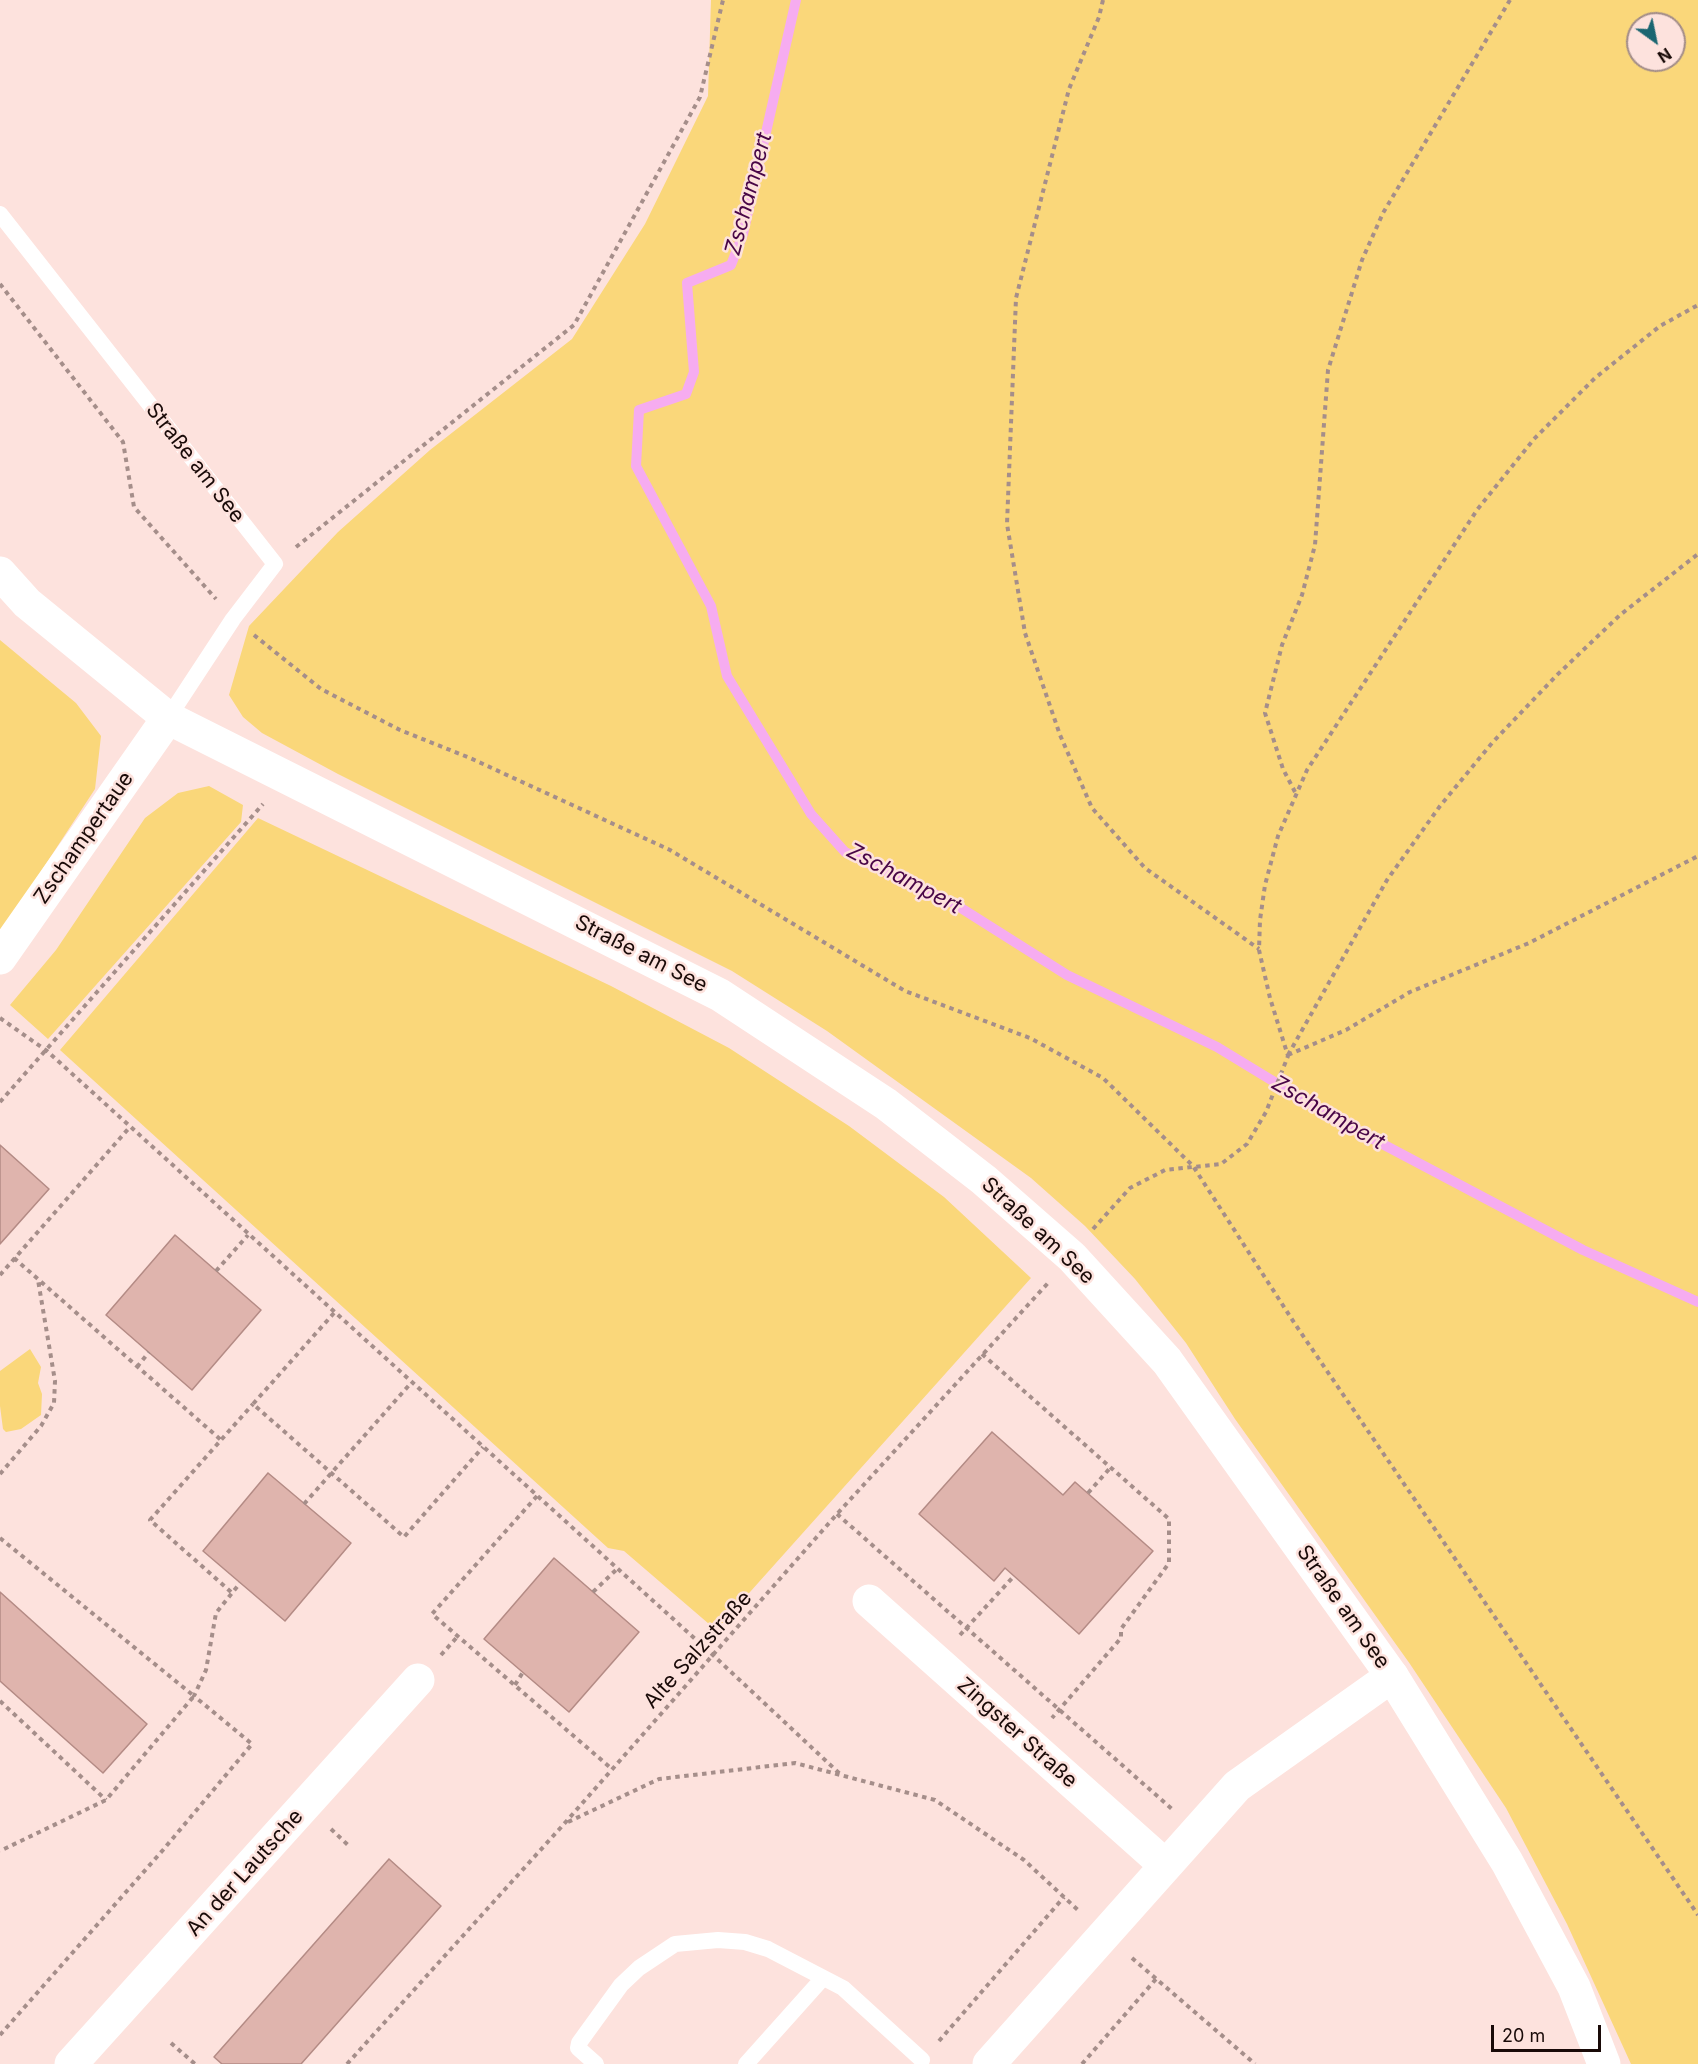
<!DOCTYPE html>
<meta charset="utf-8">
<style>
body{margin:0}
#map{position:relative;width:1698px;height:2064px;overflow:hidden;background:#fde2dd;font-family:Inter,sans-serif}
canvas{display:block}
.north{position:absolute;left:1626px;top:12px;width:60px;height:60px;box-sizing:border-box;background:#fde2dd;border:2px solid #a28c88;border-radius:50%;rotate:147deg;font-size:16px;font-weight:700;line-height:24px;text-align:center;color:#190a08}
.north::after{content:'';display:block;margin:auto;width:21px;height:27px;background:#1b6671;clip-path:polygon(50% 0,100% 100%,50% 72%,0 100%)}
.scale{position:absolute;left:1491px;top:2025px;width:110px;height:27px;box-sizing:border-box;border:3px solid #190a08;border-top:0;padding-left:8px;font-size:18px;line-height:21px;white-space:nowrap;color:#190a08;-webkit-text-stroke:4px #fde2dd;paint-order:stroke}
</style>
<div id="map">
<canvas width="1698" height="2064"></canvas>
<div class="north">N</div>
<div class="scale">20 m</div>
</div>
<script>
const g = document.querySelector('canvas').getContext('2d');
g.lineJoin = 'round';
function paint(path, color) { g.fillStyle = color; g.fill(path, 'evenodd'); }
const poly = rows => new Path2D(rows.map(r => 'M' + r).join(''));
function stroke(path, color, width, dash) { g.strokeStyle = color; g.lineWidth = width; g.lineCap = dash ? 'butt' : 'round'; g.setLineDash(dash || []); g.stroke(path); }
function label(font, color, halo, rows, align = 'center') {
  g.font = font + ' Inter,sans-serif'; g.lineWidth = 5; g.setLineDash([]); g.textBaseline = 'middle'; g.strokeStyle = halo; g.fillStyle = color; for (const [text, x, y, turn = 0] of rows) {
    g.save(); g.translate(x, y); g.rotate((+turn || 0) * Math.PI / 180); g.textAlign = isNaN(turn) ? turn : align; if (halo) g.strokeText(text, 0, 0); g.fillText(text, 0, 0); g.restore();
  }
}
const green = poly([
 [711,0,1698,0,1698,2064,1631,2064,1567,1924,1506,1808,1410,1664,1235,1419,1186,1343,1135,1279,1085,1226,1031,1178,827,1031,732,971,338,774,262,733,243,717,229,695,249,626,338,532,430,450,572,339,645,224,708,96],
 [1638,24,1674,24,1674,60,1638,60],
 [0,640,76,703,101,736,95,789,0,934],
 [209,786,243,805,241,822,48,1039,10,1005,56,950,145,818,178,793],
 [258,818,611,986,729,1048,849,1126,944,1197,1031,1278,716,1630,624,1551,608,1548,60,1050],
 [30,1349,41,1367,38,1383,42,1394,41,1415,21,1429,6,1432,3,1429,0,1406,0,1371]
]);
const stream = poly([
 [796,0,743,234,731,265,687,283,694,372,686,394,639,410,636,466,711,606,727,676,811,814,845,852,953,903,1067,975,1217,1047,1337,1120,1583,1250,1698,1302]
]);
const building = poly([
 [0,1145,49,1189,0,1244,0,1145],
 [175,1235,261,1310,192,1390,106,1315,175,1235],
 [992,1432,1063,1495,1075,1482,1153,1551,1079,1634,1005,1568,994,1581,919,1514,992,1432],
 [268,1473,351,1543,285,1621,203,1551,268,1473],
 [554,1558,639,1632,569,1712,484,1639,554,1558],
 [0,1592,147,1724,103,1773,0,1681,0,1592],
 [389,1859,441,1906,301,2064,222,2064,214,2057,389,1859]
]);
const path = poly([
 [1103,0,1099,17,1069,89,1016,298,1007,524,1025,633,1060,735,1092,808,1145,868,1259,949],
 [0,284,123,442,134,507,216,599],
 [296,547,574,325,700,97,723,0],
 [254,635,321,689,400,730,470,758,670,850,905,991,1030,1038,1103,1078,1193,1166,1295,1324,1698,1915],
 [1295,792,1283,769,1265,713,1282,645,1302,595,1315,545,1328,370,1362,260,1383,213,1510,0],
 [0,1018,47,1051,714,1656,840,1774],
 [1288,1055,1387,880,1440,806,1492,743,1557,675,1620,615,1698,554],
 [1288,1055,1346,1030,1410,992,1529,943,1698,856],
 [0,1102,263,804],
 [1093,1229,1130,1188,1165,1170,1221,1164,1247,1144,1266,1112,1288,1056,1270,998,1259,950,1260,920,1265,885,1278,836,1307,770,1477,510,1534,439,1595,378,1660,326,1698,305],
 [14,1258,221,1440],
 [216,1271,248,1235],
 [0,1275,129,1128],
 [334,1313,253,1404,404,1537,483,1447],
 [982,1354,1169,1519,1169,1563,1121,1629,1121,1638,1052,1718],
 [137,1367,149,1352],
 [0,1474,41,1426,54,1403,55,1381,38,1280],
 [1088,1493,1111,1467],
 [537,1496,432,1614,612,1769],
 [304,1504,411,1383],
 [837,1514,1172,1809],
 [0,1538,194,1696,106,1800,0,1851],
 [231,1592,150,1520,253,1404],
 [593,1592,617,1569],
 [960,1635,1014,1576],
 [441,1655,458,1636],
 [515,1685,523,1672],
 [0,1701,106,1800],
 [568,1822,659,1779,795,1763,935,1800,1024,1860,1079,1911],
 [331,1829,348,1845],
 [1132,1958,1255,2064],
 [0,2035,163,1850,252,1744,194,1696,206,1670,216,1613,240,1583],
 [939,2041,1064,1897],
 [171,2043,195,2064],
 [347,2064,564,1824,837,1514,1048,1283],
 [1082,2064,1156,1979]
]);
const service = poly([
 [0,214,275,564,233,619,168,718],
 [596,2064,578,2048,579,2043,621,1985,639,1968,675,1944,718,1940,745,1942,768,1949,843,1988,922,2060],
 [746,2064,823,1978]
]);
const minor = poly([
 [0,958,168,718],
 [869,1601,1165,1865],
 [71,2064,418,1680],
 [989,2064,1237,1786,1392,1676]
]);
const secondary = poly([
 [0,573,27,603,168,718,720,995,886,1104,984,1180,1072,1257,1167,1361,1392,1676,1507,1862,1574,1987,1604,2064]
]);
const streetNames = [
 ["Straße am See",195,463,52],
 ["Zschampertaue",84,838,-55],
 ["Straße am See",641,954,27],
 ["Straße am See",1038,1231,43],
 ["Straße am See",1343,1607,55],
 ["Alte Salzstraße",698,1650,-48],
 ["Zingster Straße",1017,1733,42],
 ["An der Lautsche",245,1873,-48]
];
const waterNames = [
 ["Zschampert",749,194,-75],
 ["Zschampert",904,879,28],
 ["Zschampert",1328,1113,30]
];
paint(green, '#fad77a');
stroke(stream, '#f6acf0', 10);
paint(building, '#dfb4ad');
stroke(building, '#b48b85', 1.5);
stroke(path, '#a58e8a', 4, [4.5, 4.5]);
stroke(service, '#fff', 16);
stroke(minor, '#fff', 33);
stroke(secondary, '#fff', 33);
label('21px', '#190a08', '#fde2dd', streetNames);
label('italic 22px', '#490647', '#fde2dd', waterNames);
</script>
